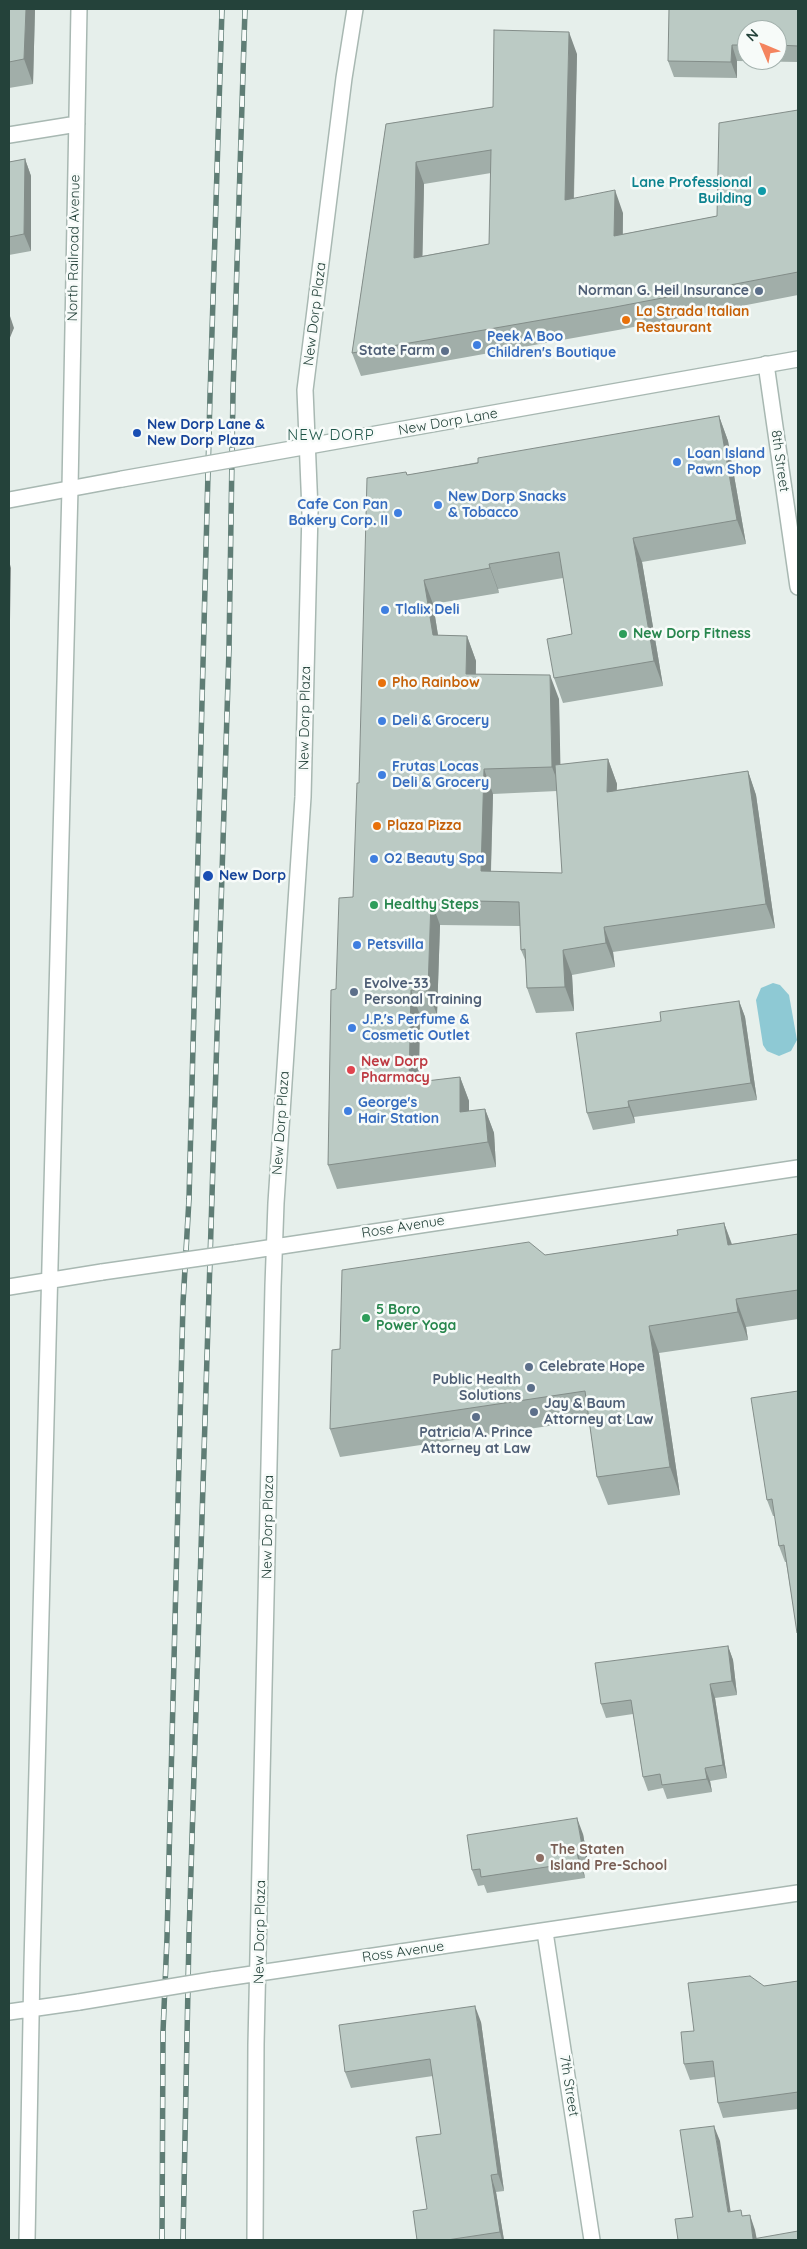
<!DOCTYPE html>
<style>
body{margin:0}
#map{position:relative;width:807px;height:2249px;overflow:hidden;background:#e6efeb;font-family:Quicksand,sans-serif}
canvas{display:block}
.frame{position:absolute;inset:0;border:10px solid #24423a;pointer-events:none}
.north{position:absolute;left:737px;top:20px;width:50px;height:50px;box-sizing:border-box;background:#f7fbf9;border:1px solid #a3b1ad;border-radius:50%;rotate:315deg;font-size:14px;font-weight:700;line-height:20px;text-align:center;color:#24423a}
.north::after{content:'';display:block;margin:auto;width:18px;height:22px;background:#f4845f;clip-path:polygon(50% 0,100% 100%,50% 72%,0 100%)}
</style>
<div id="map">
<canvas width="807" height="2249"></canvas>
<div class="frame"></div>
<div class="north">N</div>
</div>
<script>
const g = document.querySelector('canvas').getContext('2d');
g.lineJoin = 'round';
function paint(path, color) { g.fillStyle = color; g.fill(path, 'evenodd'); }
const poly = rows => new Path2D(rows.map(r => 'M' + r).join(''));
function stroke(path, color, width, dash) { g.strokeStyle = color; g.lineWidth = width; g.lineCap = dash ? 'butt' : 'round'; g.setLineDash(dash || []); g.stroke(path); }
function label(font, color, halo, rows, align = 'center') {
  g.font = font + ' Quicksand,sans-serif'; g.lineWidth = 5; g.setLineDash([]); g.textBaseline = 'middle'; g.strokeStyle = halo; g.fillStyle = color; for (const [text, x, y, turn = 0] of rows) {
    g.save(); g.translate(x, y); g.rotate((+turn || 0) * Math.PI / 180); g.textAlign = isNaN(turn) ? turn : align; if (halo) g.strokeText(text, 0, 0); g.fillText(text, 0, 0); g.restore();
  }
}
const water = poly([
 [773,983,780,985,789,995,797,1040,791,1051,779,1056,767,1051,763,1045,756,1000,761,988]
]);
const minor = poly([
 [9,135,77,124],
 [766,364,798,587],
 [235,1253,798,1168],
 [9,1287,102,1272],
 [545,1932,592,2240],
 [212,1980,798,1893],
 [9,2012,79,2002],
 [27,2240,32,1964,70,488,79,9],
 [255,2240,256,2044,273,1286,276,1203,303,797,310,511,305,390,344,78,355,9]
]);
const tertiary = poly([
 [258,455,798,359],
 [9,500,122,479]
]);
const rail = poly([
 [162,2240,163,2032,167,1938,183,1303,189,1199,210,396,222,9],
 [183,2240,189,1935,229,649,233,392,245,9]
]);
const minorBridge = poly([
 [102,1272,235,1253],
 [79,2002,212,1980]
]);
const tertiaryBridge = poly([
 [122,479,258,455]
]);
const wall = poly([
 [9,9,35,9,33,84,9,88],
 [798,9,798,62,737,61,737,78,674,77,668,61],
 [747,30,777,30,777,60,747,60],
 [577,54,574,198,623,213,623,234,717,216,798,110,798,295,618,330,361,376,352,353,386,124,493,107],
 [491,173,489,244,422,256,424,184],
 [25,159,31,176,31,251,9,255,9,162],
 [719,416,728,441,746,544,642,562,663,686,563,703,554,678,572,634,563,578,498,589,499,593,433,604,438,635,467,636,476,661,476,674,559,699,560,765,608,759,617,784,616,790,748,771,756,795,775,928,613,952,615,967,572,975,574,1011,536,1013,527,988,526,962,521,950,520,926,440,925,437,1015,420,1015,419,1082,460,1077,469,1101,469,1111,485,1109,494,1133,496,1167,337,1189,328,1165,336,989,353,897,359,783,406,472,407,475,442,469],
 [557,791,562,873,491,872,493,794],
 [739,1001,745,1017,757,1100,634,1117,635,1123,593,1130,587,1113,661,1021],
 [724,1223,732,1244,798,1234,798,1319,746,1327,748,1340,659,1353,680,1495,608,1505,597,1477,589,1420,340,1457,330,1429,340,1349,545,1255,678,1235],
 [798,1391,798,1636,786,1562,785,1562,779,1546,775,1516,773,1516,767,1500],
 [728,1646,733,1660,737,1695,715,1698,727,1778,710,1781,712,1792,667,1799,663,1788,648,1791,643,1777,633,1714,606,1718,601,1704],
 [583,1834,589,1867,583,1868,585,1878,487,1893,484,1885,478,1886,472,1870],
 [798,1981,798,2109,723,2118,718,2103,715,2077,690,2080,684,2064,694,2031,764,1986],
 [481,2022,504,2191,496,2192,504,2240,417,2240,427,2209,441,2134,433,2076,351,2088,345,2072]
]);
const shadedWall = poly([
 [26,9,35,9,33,84,24,59],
 [569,32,577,54,573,222,565,200],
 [732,45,737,61,737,78,731,62],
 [25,159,31,176,31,251,24,234],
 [416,162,424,184,422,280,414,258],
 [615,190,623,213,622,258,614,236],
 [9,313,14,328,9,340],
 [719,416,728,441,746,544,737,520],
 [633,538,642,562,663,686,654,661],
 [9,561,11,568,9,672],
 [489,564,498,589,499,593,490,568],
 [424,580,433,604,442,660,433,635],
 [467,636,476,661,475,699,466,674],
 [550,675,559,699,561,791,552,767],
 [608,759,617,784,616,816,607,792],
 [484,769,493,794,490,896,481,871],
 [748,771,756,795,775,928,766,904],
 [431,900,440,925,437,1015,428,990],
 [604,927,613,952,615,967,606,943],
 [563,950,572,975,574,1011,565,987],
 [411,990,420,1015,418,1108,409,1083],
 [739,1001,745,1017,757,1100,751,1083],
 [460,1077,469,1101,469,1136,460,1112],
 [628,1101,634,1117,635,1123,629,1107],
 [485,1109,494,1133,496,1167,488,1142],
 [724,1223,734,1251,728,1245],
 [736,1299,746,1327,748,1340,738,1312],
 [649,1326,659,1353,680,1495,670,1467],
 [728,1646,733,1660,737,1695,732,1681],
 [710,1684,715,1698,727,1778,723,1765],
 [705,1768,710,1781,712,1792,707,1779],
 [577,1818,583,1834,589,1867,583,1851],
 [577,1852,583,1868,585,1878,579,1862],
 [475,2006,481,2022,504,2191,498,2174],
 [714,2126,720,2141,733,2227,728,2212],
 [491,2175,496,2192,504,2240,502,2240,500,2232],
 [750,2215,755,2230,757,2240,753,2240]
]);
const building = poly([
 [9,9,26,9,24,59,9,62,9,9],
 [669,9,798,9,798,46,777,45,777,30,747,30,747,45,732,45,731,62,668,61,669,9],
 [494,30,569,32,565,200,615,190,614,236,717,216,719,123,798,110,798,272,610,308,352,353,386,124,493,107,494,30],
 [491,150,489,244,414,258,416,162,491,150],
 [25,159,24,234,9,237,9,162,25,159],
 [719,416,737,520,633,538,654,661,554,678,547,639,572,634,559,552,489,564,490,568,424,580,433,635,467,636,466,674,550,675,552,767,484,769,481,871,562,873,555,765,608,759,607,792,748,771,766,904,604,927,606,943,563,950,565,987,527,988,525,949,521,950,519,902,431,900,428,990,411,990,409,1083,460,1077,460,1112,485,1109,488,1142,328,1165,331,990,336,989,339,898,353,897,357,783,359,783,367,478,406,472,407,475,442,469,478,463,478,458,719,416],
 [739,1001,751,1083,628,1101,629,1107,587,1113,576,1033,661,1021,660,1012,739,1001],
 [724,1223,728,1245,798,1234,798,1290,736,1299,738,1312,649,1326,670,1467,597,1477,585,1391,330,1429,332,1350,340,1349,342,1270,529,1242,545,1255,678,1235,677,1230,724,1223],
 [798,1391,798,1633,797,1633,784,1545,779,1546,772,1499,767,1500,751,1398,798,1391],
 [728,1646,732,1681,710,1684,723,1765,705,1768,707,1779,662,1785,660,1774,643,1777,631,1700,601,1704,595,1663,728,1646],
 [577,1818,583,1851,577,1852,579,1862,481,1877,480,1869,472,1870,467,1835,577,1818],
 [750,1976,764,1986,798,1981,798,2092,718,2103,713,2061,684,2064,681,2032,694,2031,688,1983,750,1976],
 [475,2006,498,2174,491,2175,500,2232,447,2240,417,2240,413,2211,427,2209,416,2137,441,2134,430,2059,345,2072,339,2025,475,2006],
 [714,2126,728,2212,741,2210,742,2216,750,2215,753,2239,798,2231,798,2240,678,2240,675,2219,693,2217,680,2130,714,2126]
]);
const markers = [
 [762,191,5,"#0f9aa8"],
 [759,291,5,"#5c6f8a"],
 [626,320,5,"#e8710a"],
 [477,345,5,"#3f7fe0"],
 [445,351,5,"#5c6f8a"],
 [137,433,5,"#1a4fb4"],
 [677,462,5,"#3f7fe0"],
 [438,505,5,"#3f7fe0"],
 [398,513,5,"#3f7fe0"],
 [385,610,5,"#3f7fe0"],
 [623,634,5,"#2e9e5b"],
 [382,683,5,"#e8710a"],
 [382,721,5,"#3f7fe0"],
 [382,775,5,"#3f7fe0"],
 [377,826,5,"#e8710a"],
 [374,859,5,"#3f7fe0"],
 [208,876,6,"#1a4fb4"],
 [374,905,5,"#2e9e5b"],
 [357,945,5,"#3f7fe0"],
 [354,992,5,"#5c6f8a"],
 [352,1028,5,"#3f7fe0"],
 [351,1070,5,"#e0444e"],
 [348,1111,5,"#3f7fe0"],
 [366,1318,5,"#2e9e5b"],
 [529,1367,5,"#5c6f8a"],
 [531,1388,5,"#5c6f8a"],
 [534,1412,5,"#5c6f8a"],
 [476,1417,5,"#5c6f8a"],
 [540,1858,5,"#8d6e63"]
];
const cultureNames = [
 ["Lane Professional",752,183],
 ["Building",752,199]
];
const streetNames = [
 ["North Railroad Avenue",74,248,-89],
 ["New Dorp Plaza",315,314,-83],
 ["New Dorp Lane",448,422,-10],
 ["8th Street",780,461,82],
 ["New Dorp Plaza",305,718,-89],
 ["New Dorp Plaza",281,1123,-86],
 ["Rose Avenue",403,1227,-9],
 ["New Dorp Plaza",268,1527,-89],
 ["New Dorp Plaza",260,1932,-89],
 ["Ross Avenue",403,1952,-8],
 ["7th Street",569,2086,81]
];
const serviceNames = [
 ["Norman G. Heil Insurance",749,291],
 ["State Farm",435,351],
 ["Evolve-33",364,984,"left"],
 ["Personal Training",364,1000,"left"],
 ["Celebrate Hope",539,1367,"left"],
 ["Public Health",521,1380],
 ["Solutions",521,1396],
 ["Jay & Baum",544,1404,"left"],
 ["Attorney at Law",544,1420,"left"],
 ["Patricia A. Prince",476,1433,"center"],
 ["Attorney at Law",476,1449,"center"]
];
const foodNames = [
 ["La Strada Italian",636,312],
 ["Restaurant",636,328],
 ["Pho Rainbow",392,683],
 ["Plaza Pizza",387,826]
];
const shopNames = [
 ["Peek A Boo",487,337],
 ["Children's Boutique",487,353],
 ["Loan Island",687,454],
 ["Pawn Shop",687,470],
 ["New Dorp Snacks",448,497],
 ["& Tobacco",448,513],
 ["Cafe Con Pan",388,505,"right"],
 ["Bakery Corp. II",388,521,"right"],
 ["Tlalix Deli",395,610],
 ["Deli & Grocery",392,721],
 ["Frutas Locas",392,767],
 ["Deli & Grocery",392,783],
 ["O2 Beauty Spa",384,859],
 ["Petsvilla",367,945],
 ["J.P.'s Perfume &",362,1020],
 ["Cosmetic Outlet",362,1036],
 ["George's",358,1103],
 ["Hair Station",358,1119]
];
const transitNames = [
 ["New Dorp Lane &",147,425],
 ["New Dorp Plaza",147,441],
 ["New Dorp",219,876]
];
const leisureNames = [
 ["New Dorp Fitness",633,634],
 ["Healthy Steps",384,905],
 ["5 Boro",376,1310],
 ["Power Yoga",376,1326]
];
const healthNames = [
 ["New Dorp",361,1062],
 ["Pharmacy",361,1078]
];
const educationNames = [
 ["The Staten",550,1850],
 ["Island Pre-School",550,1866]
];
const neighbourhoodNames = [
 ["NEW DORP",331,435]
];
paint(water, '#8ec9d4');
stroke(minor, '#a8b8b2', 18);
stroke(tertiary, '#a8b8b2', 18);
stroke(minor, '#fff', 15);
stroke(tertiary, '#fff', 15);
stroke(rail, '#5f7d75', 5.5);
stroke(rail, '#f7fbf9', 4, [11]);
stroke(minorBridge, '#a8b8b2', 18, []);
stroke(tertiaryBridge, '#a8b8b2', 18, []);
stroke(minorBridge, '#fff', 15);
stroke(tertiaryBridge, '#fff', 15);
paint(wall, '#a1aea9');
paint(shadedWall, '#838d89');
paint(building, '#bbcac4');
stroke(building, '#838d89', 1);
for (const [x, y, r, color] of markers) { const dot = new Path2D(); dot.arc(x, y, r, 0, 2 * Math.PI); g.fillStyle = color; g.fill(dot); stroke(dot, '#f7fbf9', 2); }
label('bold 14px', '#0d838f', '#f7fbf9', cultureNames, 'right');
label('14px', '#24423a', '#f7fbf9', streetNames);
label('bold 14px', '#4e5e75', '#f7fbf9', serviceNames, 'right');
label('bold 14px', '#c56008', '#f7fbf9', foodNames, 'left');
label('bold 14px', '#366cbe', '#f7fbf9', shopNames, 'left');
label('bold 14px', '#164399', '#f7fbf9', transitNames, 'left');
label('bold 14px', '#27864d', '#f7fbf9', leisureNames, 'left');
label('bold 14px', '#be3a42', '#f7fbf9', healthNames, 'left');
label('bold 14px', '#785e54', '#f7fbf9', educationNames, 'left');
g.letterSpacing = '1px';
label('15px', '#1f5548', '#f7fbf9', neighbourhoodNames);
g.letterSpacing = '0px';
</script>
